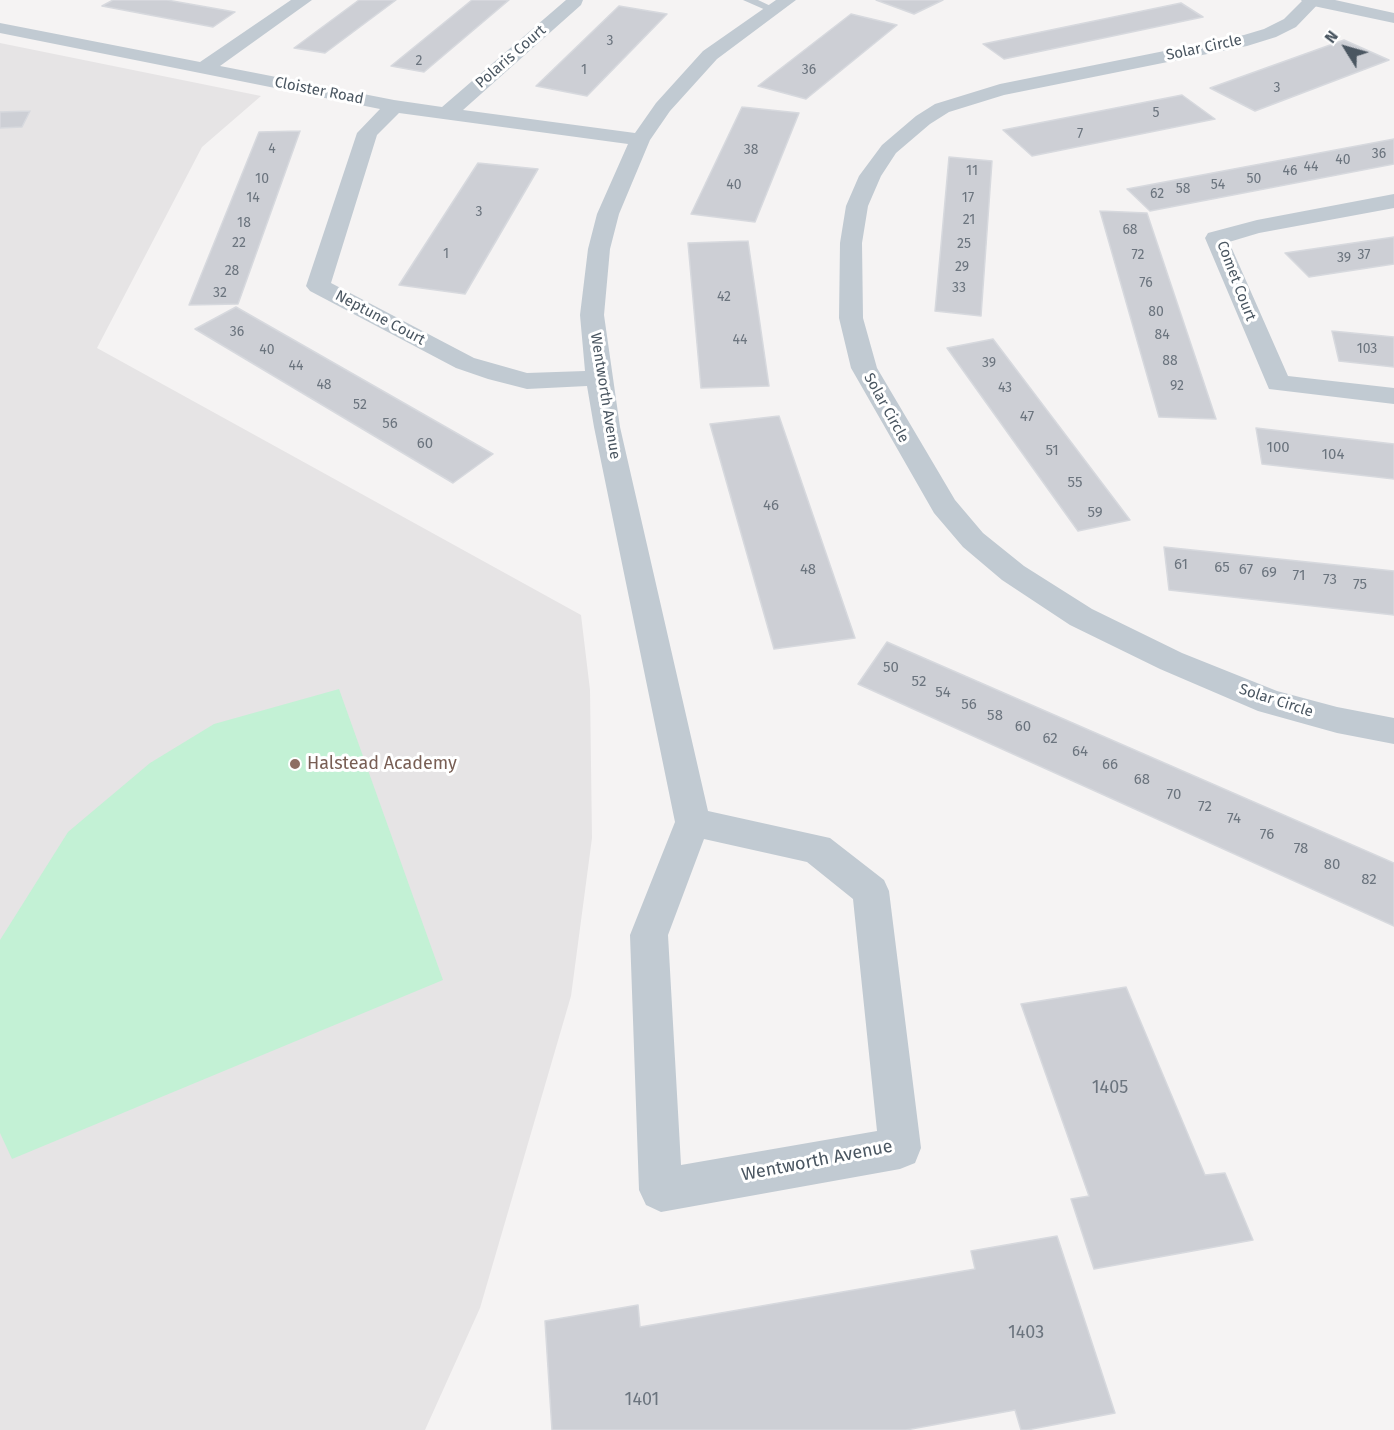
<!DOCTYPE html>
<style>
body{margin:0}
#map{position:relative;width:1394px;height:1430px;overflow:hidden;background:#f5f3f3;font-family:"Fira Sans",sans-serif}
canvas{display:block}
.north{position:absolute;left:1316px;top:18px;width:60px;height:60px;-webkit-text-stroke:4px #fff;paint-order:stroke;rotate:307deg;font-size:16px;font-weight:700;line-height:24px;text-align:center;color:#4a5661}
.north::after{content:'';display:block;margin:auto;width:21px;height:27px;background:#4a5661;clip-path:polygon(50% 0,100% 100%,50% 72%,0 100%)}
</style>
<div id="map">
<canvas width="1394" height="1430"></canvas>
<div class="north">N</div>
</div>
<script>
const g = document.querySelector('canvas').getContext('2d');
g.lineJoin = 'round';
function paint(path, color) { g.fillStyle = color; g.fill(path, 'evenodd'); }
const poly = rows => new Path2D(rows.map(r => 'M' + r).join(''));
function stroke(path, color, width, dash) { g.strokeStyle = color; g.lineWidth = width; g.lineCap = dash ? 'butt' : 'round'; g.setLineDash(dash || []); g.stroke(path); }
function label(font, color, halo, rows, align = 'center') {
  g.font = font + ' "Fira Sans",sans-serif'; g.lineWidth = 6; g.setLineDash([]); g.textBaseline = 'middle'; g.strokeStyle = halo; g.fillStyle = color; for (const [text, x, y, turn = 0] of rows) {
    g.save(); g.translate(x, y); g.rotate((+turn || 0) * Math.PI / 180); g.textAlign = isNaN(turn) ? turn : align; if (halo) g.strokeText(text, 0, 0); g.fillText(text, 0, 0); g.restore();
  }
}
const education = poly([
 [0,43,261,96,202,147,97,348,581,615,590,690,592,838,571,996,480,1308,425,1430,0,1430]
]);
const green = poly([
 [339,689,443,980,12,1159,0,1133,0,940,68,832,150,763,214,724]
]);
const building = poly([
 [113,0,167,0,235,12,213,27,102,6,113,0],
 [359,0,396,0,325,53,294,48,359,0],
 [472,0,509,0,424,72,391,66,472,0],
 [876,0,943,0,914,14,876,0],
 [1181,3,1203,17,1004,59,983,44,1181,3],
 [619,6,667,14,587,96,536,86,619,6],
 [851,14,897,25,806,99,758,86,851,14],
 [1344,40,1389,60,1255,111,1210,88,1344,40],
 [1182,95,1215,119,1032,156,1003,130,1182,95],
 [742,107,799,113,755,222,691,214,742,107],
 [30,111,22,127,0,128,0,112,30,111],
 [300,131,238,304,189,305,259,132,300,131],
 [1394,139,1394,164,1150,211,1127,189,1394,139],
 [949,157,992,161,981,316,935,311,949,157],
 [478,163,538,169,465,294,399,285,478,163],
 [1100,211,1147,213,1216,419,1159,417,1100,211],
 [1394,237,1394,264,1309,277,1285,253,1394,237],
 [748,241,769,386,701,388,688,243,748,241],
 [236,307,493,454,453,483,195,329,236,307],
 [1332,331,1394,337,1394,367,1339,361,1332,331],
 [993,339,1130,520,1078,531,947,348,993,339],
 [779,416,855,638,774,649,710,424,779,416],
 [1256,428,1394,444,1394,479,1262,464,1256,428],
 [1164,547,1394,571,1394,615,1169,590,1164,547],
 [887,642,1394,863,1394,926,858,684,887,642],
 [1126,987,1205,1175,1225,1173,1253,1240,1094,1269,1071,1199,1089,1196,1021,1004,1126,987],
 [1057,1236,1115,1413,1027,1430,1021,1430,1015,1410,906,1430,552,1430,545,1321,638,1305,640,1327,975,1269,971,1251,1057,1236]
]);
const service = poly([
 [743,0,758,0,777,9,768,11,743,0]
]);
const minor = poly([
 [291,0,312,0,220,66,394,100,442,107,566,0,583,0,581,5,463,110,635,133,656,103,703,51,776,0,796,0,717,59,670,111,650,140,619,214,610,249,604,315,620,427,708,811,830,838,884,880,889,891,921,1148,915,1163,900,1169,661,1212,646,1205,639,1190,630,935,675,822,594,427,587,386,527,389,488,379,456,368,310,291,306,286,357,133,380,109,0,33,0,23,200,62,291,0],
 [399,113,628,144,597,214,588,249,580,315,585,371,527,373,474,358,331,283,377,135,399,113],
 [704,839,807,862,853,899,877,1131,681,1165,668,935,704,839],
 [1303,0,1322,0,1296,27,1276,37,1247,46,1004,95,949,112,930,124,896,153,881,176,868,206,862,243,863,318,877,368,955,500,983,533,1024,566,1092,609,1182,653,1277,691,1337,707,1394,718,1394,744,1337,733,1258,711,1160,669,1070,625,1002,580,963,547,934,513,851,368,839,318,840,243,846,206,859,176,882,145,916,116,935,104,1000,84,1244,35,1264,29,1284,19,1303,0],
 [1394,194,1394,208,1259,233,1229,242,1288,376,1394,388,1394,404,1269,389,1205,238,1208,233,1257,220,1394,194]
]);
const tertiary = poly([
 [1301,0,1335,0,1394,13,1394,23,1304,4,1301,0]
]);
const markers = [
 [295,764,6,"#8d6e63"]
];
const farNumbernames = [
 ["3",610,41],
 ["2",419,61],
 ["1",584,70],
 ["36",809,70],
 ["3",1277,88],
 ["5",1156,113],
 ["7",1080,134],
 ["4",272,149],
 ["38",751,150],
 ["36",1379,154],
 ["40",1343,160],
 ["44",1311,167],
 ["11",972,171],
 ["46",1290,171],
 ["10",262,179],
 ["50",1254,179],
 ["40",734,185],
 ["54",1218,185],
 ["58",1183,189],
 ["62",1157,194],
 ["14",253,198],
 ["17",968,198],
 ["3",479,212],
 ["21",969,220],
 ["18",244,223],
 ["68",1130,230],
 ["22",239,243],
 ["25",964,244],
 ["1",446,254],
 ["72",1138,255],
 ["37",1364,255],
 ["39",1344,258],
 ["29",962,267],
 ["28",232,271],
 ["76",1146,283],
 ["33",959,288],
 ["32",220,293],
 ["42",724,297],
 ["80",1156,312],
 ["36",237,332],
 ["84",1162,335],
 ["44",740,340],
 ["103",1367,349],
 ["40",267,350],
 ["88",1170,361],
 ["39",989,363],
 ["44",296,366],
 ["48",324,385],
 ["92",1177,386],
 ["43",1005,388],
 ["52",360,405]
];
const farStreetnames = [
 ["Solar Circle",1204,48,-12],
 ["Polaris Court",511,57,-41],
 ["Cloister Road",319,91,11],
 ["Comet Court",1236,281,69],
 ["Neptune Court",380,318,28],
 ["Wentworth Avenue",605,396,81],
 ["Solar Circle",886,408,61],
 ["Solar Circle",1276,701,18]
];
const numberNames = [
 ["47",1027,417],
 ["56",390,424],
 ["60",425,444],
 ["100",1278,448],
 ["51",1052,451],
 ["104",1333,455],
 ["55",1075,483],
 ["46",771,506],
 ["59",1095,513],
 ["61",1181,565],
 ["65",1222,568],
 ["48",808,570],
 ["67",1246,570],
 ["69",1269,573],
 ["71",1299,576],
 ["73",1330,580],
 ["75",1360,585],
 ["50",891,668],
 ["52",919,682],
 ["54",943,693],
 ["56",969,705],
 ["58",995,716],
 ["60",1023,727],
 ["62",1050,739],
 ["64",1080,752],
 ["66",1110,765],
 ["68",1142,780],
 ["70",1174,795],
 ["72",1205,807],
 ["74",1234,819],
 ["76",1267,835],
 ["78",1301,849],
 ["80",1332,865],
 ["82",1369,880]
];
const educationNames = [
 ["Halstead Academy",307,764]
];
const nearNumbernames = [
 ["1405",1110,1088],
 ["1403",1026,1333],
 ["1401",642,1400]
];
const streetNames = [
 ["Wentworth Avenue",817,1161,-11]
];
paint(education, '#e6e4e5');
paint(green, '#c3f1d5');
paint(building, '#cdcfd5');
stroke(building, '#d7d9de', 1.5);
paint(service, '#c1cad2');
paint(minor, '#c1cad2');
paint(tertiary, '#c1cad2');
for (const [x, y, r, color] of markers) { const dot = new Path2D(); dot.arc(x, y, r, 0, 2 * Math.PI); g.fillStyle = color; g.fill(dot); stroke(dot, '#fff', 2); }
label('14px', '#6b747e', null, farNumbernames);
label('15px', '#4a5661', '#fff', farStreetnames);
label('15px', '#6b747e', null, numberNames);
label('18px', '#785e54', '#fff', educationNames, 'left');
label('18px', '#6b747e', null, nearNumbernames);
label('18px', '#4a5661', '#fff', streetNames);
</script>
